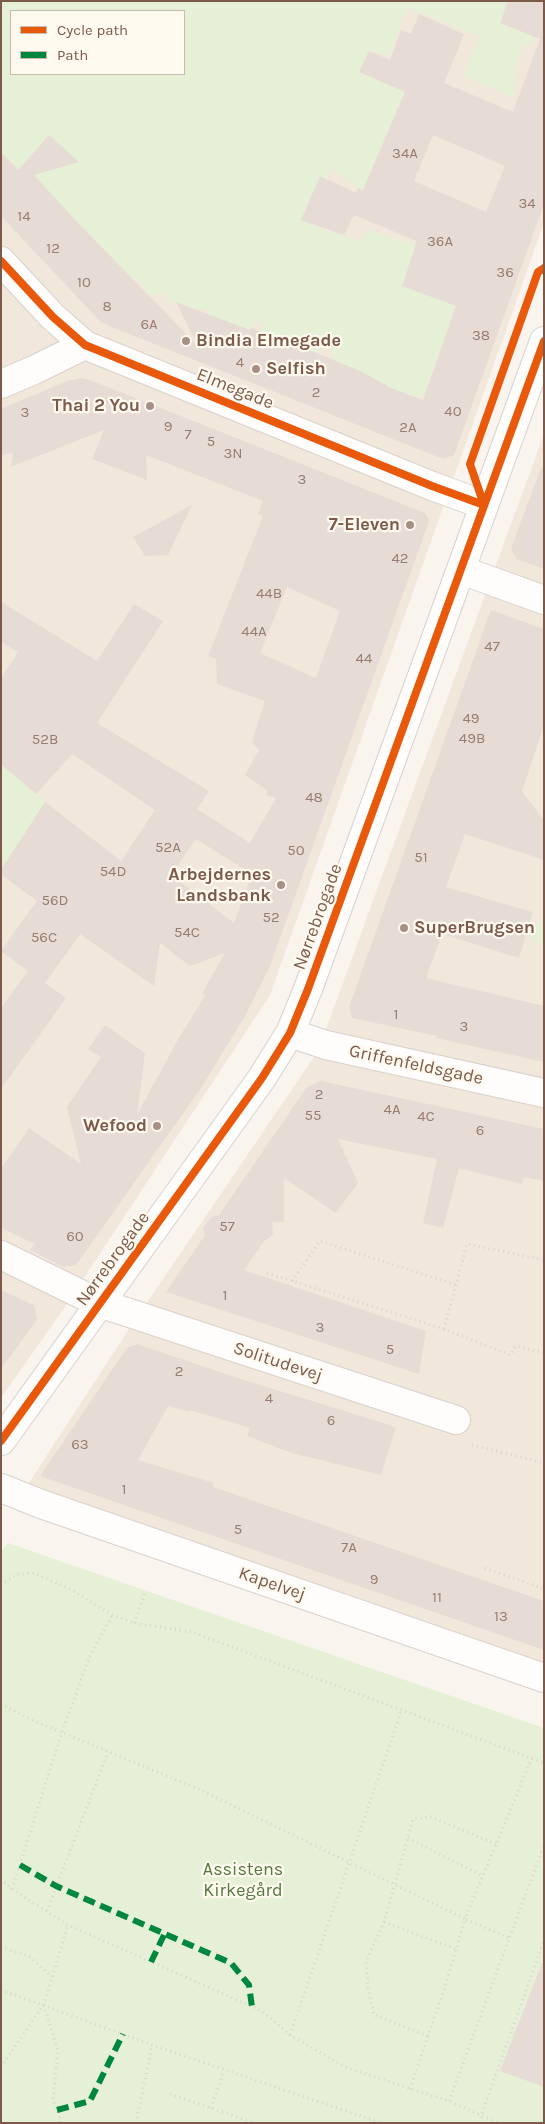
<!DOCTYPE html>
<meta charset="utf-8">
<style>
body{margin:0}
#map{position:relative;width:545px;height:2124px;overflow:hidden;background:#f9f4ee;font-family:Karla,sans-serif}
canvas{display:block}
.frame{position:absolute;inset:0;border:2px solid #7b5a4a;pointer-events:none}
.legend{position:absolute;left:10px;top:10px;width:175px;height:65px;box-sizing:border-box;background:#fff9f0;border:1px solid #cab9ae;margin:0;padding:6px 9px;list-style:none;font-size:15px;color:#7b5a4a}
.legend li{display:flex;align-items:center;gap:10px;height:25px}
.legend b{width:25px;border:1px solid #cab9ae}
</style>
<div id="map">
<canvas width="545" height="2124"></canvas>
<div class="frame"></div>
<ul class="legend">
<li><b style="height:6px;background:#e8590c"></b>Cycle path</li>
<li><b style="height:6px;background:#00873e"></b>Path</li>
</ul>
</div>
<script>
const g = document.querySelector('canvas').getContext('2d');
g.lineJoin = 'round';
function paint(path, color) { g.fillStyle = color; g.fill(path, 'evenodd'); }
const poly = rows => new Path2D(rows.map(r => 'M' + r).join(''));
function stroke(path, color, width, dash) { g.strokeStyle = color; g.lineWidth = width; g.lineCap = dash ? 'butt' : 'round'; g.setLineDash(dash || []); g.stroke(path); }
function label(font, color, halo, rows, align = 'center') {
  g.font = font + ' Karla,sans-serif'; g.lineWidth = 4.5; g.setLineDash([]); g.textBaseline = 'middle'; g.strokeStyle = halo; g.fillStyle = color; for (const [text, x, y, turn = 0] of rows) {
    g.save(); g.translate(x, y); g.rotate((+turn || 0) * Math.PI / 180); g.textAlign = isNaN(turn) ? turn : align; if (halo) g.strokeText(text, 0, 0); g.fillText(text, 0, 0); g.restore();
  }
}
const residential = poly([
 [1,1,544,1,544,223,270,995,65,1307,1,1398],
 [11,11,184,11,184,74,11,74],
 [544,434,544,1663,23,1492,129,1329,318,1051]
]);
const green = poly([
 [1,1,537,1,534,43,523,44,518,56,514,98,463,75,480,36,407,8,389,56,369,51,359,72,405,92,363,190,331,169,308,224,361,242,367,229,465,262,466,279,424,395,421,397,415,395,410,396,386,386,386,385,330,359,334,350,323,345,318,355,261,334,264,325,254,321,250,330,207,316,208,311,197,307,195,311,168,300,169,296,159,292,156,296,141,290,144,284,129,275,62,205,56,210,9,160,1,154],
 [11,11,184,11,184,74,11,74],
 [1,764,45,802,1,870],
 [544,915,544,946,529,939],
 [8,1543,544,1728,544,2123,1,2123,1,1551]
]);
const building = poly([
 [508,1,544,1,544,204,454,455,443,459,107,325,100,321,1,216,1,152,18,170,49,135,79,162,34,175,77,222,198,346,176,302,250,330,251,328,319,354,360,371,386,385,386,386,423,400,456,306,402,286,417,241,354,215,344,235,301,220,320,176,356,193,358,188,363,190,405,92,359,72,369,51,390,60,401,30,411,34,419,14,464,34,444,83,513,112,540,39,500,23],
 [433,135,505,166,486,212,414,181],
 [81,378,90,380,425,513,429,521,270,966,245,1016,201,1088,76,1265,64,1267,30,1250,35,1244,1,1228,1,1169,29,1128,81,1164,67,1107,101,1057,88,1049,105,1025,145,1053,137,1115,180,1036,205,996,202,994,225,953,190,966,160,943,154,986,80,934,45,983,66,998,1,1089,1,1008,28,971,1,951,37,901,1,874,1,870,45,802,121,861,155,810,72,754,36,794,1,764,1,679,18,652,1,642,1,602,97,661,134,604,163,621,97,723,209,791,197,809,250,843,276,798,266,795,267,790,245,775,259,750,252,742,265,701,217,684,216,659,208,656,263,516,258,514,263,501,146,455,147,480,92,459,104,430,11,467,13,452,1,456,1,409,67,381],
 [287,587,340,611,316,678,260,653],
 [196,839,252,874,234,923,171,875],
 [541,468,544,469,544,569,517,559,511,549],
 [192,505,168,555,145,556,133,537],
 [491,610,544,629,544,725,522,791,544,821,544,860,465,834,446,887,532,912,532,916,519,958,442,934,426,978,544,1006,544,1062,436,1038,437,1036,352,1018,349,1007],
 [321,1081,544,1129,544,1181,524,1177,522,1184,459,1168,443,1228,423,1223,437,1159,338,1139,358,1183,336,1213,284,1178,284,1222,272,1222,273,1235,264,1241,244,1270,426,1331,419,1374,166,1292,205,1235,203,1228,211,1217,219,1215,307,1087],
 [1,1290,34,1305,37,1319,1,1369],
 [137,1344,238,1378,396,1427,381,1475,292,1453,247,1436,250,1428,190,1410,189,1412,168,1406,138,1460,214,1483,213,1487,544,1601,544,1650,40,1476,127,1348],
 [542,1963,544,1963,544,2087,500,2071]
]);
const path = poly([
 [267,1273,444,1329,510,1355,516,1346,544,1353],
 [292,1281,320,1241,456,1285],
 [444,1329,467,1244,544,1260],
 [472,1445,544,1463],
 [485,1568,544,1589],
 [1,1585,17,1574,34,1573,72,1590,112,1615,134,1623,192,1632,544,1763],
 [134,1623,146,1590],
 [1,1704,32,1720,203,1791,465,1919,532,1758],
 [408,1838,483,1876],
 [496,1844,431,1817,413,1819,384,1922,366,1962,368,1988,374,2015,428,2036,445,1987,465,1919,509,1938],
 [1,1879,12,1889,68,1925,262,2011,290,2035,347,2068,449,2101,498,2123],
 [12,1889,62,1732,90,1656,112,1615],
 [47,1911,108,1752],
 [384,1922,456,1949],
 [1,1947,29,1956,52,1977],
 [1,1990,152,2045,381,2123],
 [44,2005,58,2051,53,2098,61,2123],
 [290,2035,402,1709],
 [1,2067,44,2004,68,1925],
 [410,2089,428,2036],
 [170,2094,254,2123],
 [449,2101,544,1845],
 [211,2108,224,2070],
 [136,2123,152,2045],
 [481,2123,481,2116,544,1940]
]);
const minor = poly([
 [1,261,53,317,85,345,432,486,484,505],
 [1,384,34,370,85,345],
 [461,570,544,600],
 [290,1033,326,1045,544,1093],
 [1,1255,99,1303,456,1420],
 [1,1441,262,1078,290,1033,308,989,544,341],
 [1,1488,41,1504,544,1678]
]);
const quiet = poly([
 [20,1865,56,1886,231,1963,249,1985,252,2007],
 [151,1962,165,1933],
 [57,2110,90,2101,123,2034]
]);
const cycleway = poly([
 [1,261,53,317,85,345,432,486,484,505],
 [484,505,470,464,538,272,544,268],
 [1,1441,262,1078,290,1033,308,989,544,341]
]);
const markers = [
 [186,341,5,"#a79083"],
 [256,369,5,"#a79083"],
 [150,406,5,"#a79083"],
 [410,525,5,"#a79083"],
 [281,885,5,"#a79083"],
 [404,928,5,"#a79083"],
 [157,1126,5,"#a79083"]
];
const numberNames = [
 ["34A",405,154],
 ["34",527,204],
 ["14",24,217],
 ["36A",440,242],
 ["12",53,249],
 ["36",505,273],
 ["10",84,283],
 ["8",107,307],
 ["6A",149,325],
 ["38",481,336],
 ["4",240,363],
 ["2",316,393],
 ["40",453,412],
 ["3",25,413],
 ["9",168,427],
 ["2A",408,428],
 ["7",188,435],
 ["5",211,442],
 ["3N",233,454],
 ["3",302,480],
 ["42",400,559],
 ["44B",269,594],
 ["44A",254,632],
 ["47",492,647],
 ["44",364,659],
 ["49",471,719],
 ["49B",472,739],
 ["52B",45,740],
 ["48",314,798],
 ["52A",168,848],
 ["50",296,851],
 ["51",421,858],
 ["54D",113,872],
 ["56D",55,901],
 ["52",271,918],
 ["54C",187,933],
 ["56C",44,938],
 ["1",396,1015],
 ["3",464,1027],
 ["2",319,1095],
 ["4A",392,1110],
 ["55",313,1116],
 ["4C",426,1117],
 ["6",480,1131],
 ["57",227,1227],
 ["60",75,1237],
 ["1",225,1296],
 ["3",320,1328],
 ["5",390,1350],
 ["2",179,1372],
 ["4",269,1399],
 ["6",331,1421],
 ["63",80,1445],
 ["1",124,1490],
 ["5",238,1530],
 ["7A",349,1548],
 ["9",374,1580],
 ["11",437,1598],
 ["13",501,1617]
];
const poiNames = [
 ["Bindia Elmegade",196,341,"left"],
 ["Selfish",266,369,"left"],
 ["Thai 2 You",140,406],
 ["7-Eleven",400,525],
 ["Arbejdernes",271,875],
 ["Landsbank",271,896],
 ["SuperBrugsen",414,928,"left"],
 ["Wefood",147,1126]
];
const streetNames = [
 ["Elmegade",235,389,22],
 ["Nørrebrogade",318,917,-70],
 ["Griffenfeldsgade",416,1065,12],
 ["Nørrebrogade",113,1259,-54],
 ["Solitudevej",278,1362,18],
 ["Kapelvej",272,1584,19]
];
const parkNames = [
 ["Assistens",243,1870],
 ["Kirkegård",243,1891]
];
paint(residential, '#f2e7db');
paint(green, '#e6f0d7');
paint(building, '#e6dcd5');
stroke(minor, '#d9d1cc', 30);
stroke(path, '#dcd3ce', 3, [1, 4]);
stroke(minor, '#fefdfc', 28);
stroke(quiet, '#00873e', 6, [12, 6]);
stroke(cycleway, '#e8590c', 8);
for (const [x, y, r, color] of markers) { const dot = new Path2D(); dot.arc(x, y, r, 0, 2 * Math.PI); g.fillStyle = color; g.fill(dot); stroke(dot, '#fff9f0', 2); }
label('15px', '#987c6f', null, numberNames);
label('bold 18px', '#7b5a4a', '#fff9f0', poiNames, 'right');
label('18px', '#7b5a4a', '#fff9f0', streetNames);
label('18px', '#517b3e', '#fff9f0', parkNames);
</script>
